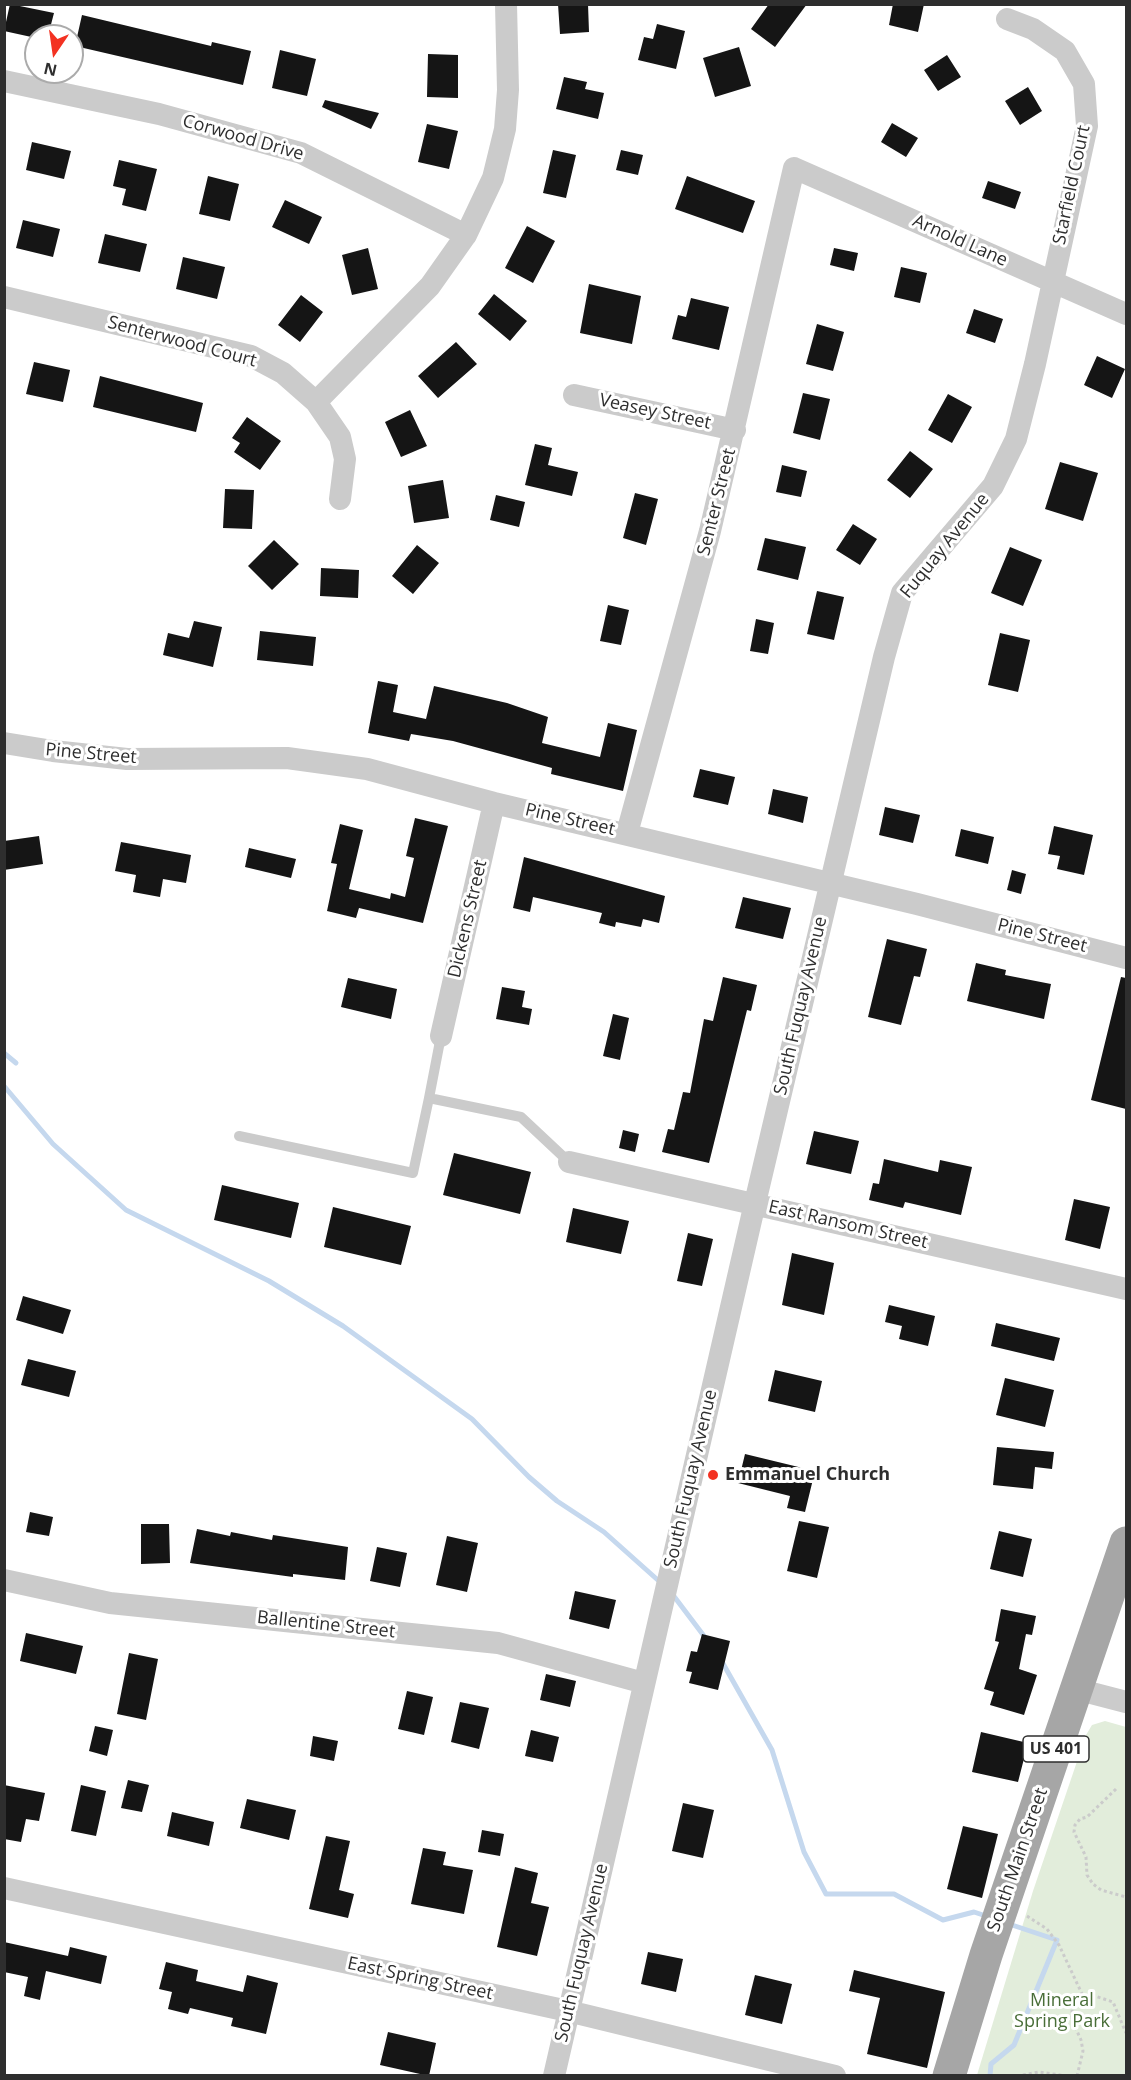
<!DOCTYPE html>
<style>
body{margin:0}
#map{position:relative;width:1131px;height:2080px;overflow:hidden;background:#fff;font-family:"Open Sans",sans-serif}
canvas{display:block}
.frame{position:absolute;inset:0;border:6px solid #2e2e2e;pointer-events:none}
.north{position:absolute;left:24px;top:24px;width:60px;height:60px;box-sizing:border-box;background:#fff;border:2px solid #ababab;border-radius:50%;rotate:193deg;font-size:16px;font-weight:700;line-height:24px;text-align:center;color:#2e2e2e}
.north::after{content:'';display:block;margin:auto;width:21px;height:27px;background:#f33222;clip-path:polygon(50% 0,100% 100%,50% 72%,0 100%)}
</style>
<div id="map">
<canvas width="1131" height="2080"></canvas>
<div class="frame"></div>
<div class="north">N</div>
</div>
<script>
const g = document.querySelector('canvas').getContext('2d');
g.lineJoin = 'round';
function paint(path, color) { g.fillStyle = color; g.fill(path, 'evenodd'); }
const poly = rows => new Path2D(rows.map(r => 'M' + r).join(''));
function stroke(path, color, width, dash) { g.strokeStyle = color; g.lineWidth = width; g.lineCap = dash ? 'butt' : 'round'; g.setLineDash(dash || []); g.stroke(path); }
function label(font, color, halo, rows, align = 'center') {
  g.font = font + ' "Open Sans",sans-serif'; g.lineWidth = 6; g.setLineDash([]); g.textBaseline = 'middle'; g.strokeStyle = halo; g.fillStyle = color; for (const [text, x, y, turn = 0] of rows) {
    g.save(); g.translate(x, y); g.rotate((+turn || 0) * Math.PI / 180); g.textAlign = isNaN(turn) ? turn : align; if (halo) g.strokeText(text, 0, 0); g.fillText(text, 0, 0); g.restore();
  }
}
const green = poly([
 [1105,1721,1126,1727,1126,2075,977,2075,1033,1891,1086,1735,1092,1725]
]);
const stream = poly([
 [4,1053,16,1063],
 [4,1086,53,1144,126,1210,269,1281,343,1326,472,1419,529,1477,557,1501,604,1532,660,1582],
 [673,1595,707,1640],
 [721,1660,772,1750,804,1852,826,1894,894,1894,943,1920,974,1912,989,1917],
 [990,2076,991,2064,1014,2045,1057,1940,1009,1924]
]);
const building = poly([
 [10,4,54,13,48,36,36,38,4,31],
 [558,4,588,4,589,32,560,34],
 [769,4,807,4,775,47,751,29],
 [893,4,924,4,918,32,889,25],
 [82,15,211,46,212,42,251,51,243,85,75,46],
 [657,24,685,31,676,69,638,60,644,37,653,39],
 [739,47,751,86,715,97,703,58],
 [280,50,316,59,307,96,272,88],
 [428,54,458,55,458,98,427,97],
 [947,55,961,77,938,91,924,70],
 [564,77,587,82,585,89,604,93,598,119,556,109],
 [1028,87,1042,111,1020,125,1005,101],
 [325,100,379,113,371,129,322,107],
 [892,123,918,138,906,157,881,142],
 [427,124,458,131,449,169,418,162],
 [32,142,71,151,64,179,26,170],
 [553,150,576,155,566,198,543,193],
 [621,150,643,155,638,175,616,170],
 [119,160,157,169,146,211,122,205,126,189,113,186],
 [208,176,239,184,230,221,199,214],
 [687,176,755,201,743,233,675,209],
 [988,181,1021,192,1015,209,982,198],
 [285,200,322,217,309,244,272,227],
 [23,220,60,229,53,257,16,248],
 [527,226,555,241,533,283,505,268],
 [105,234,147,244,140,272,98,263],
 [368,248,378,289,352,295,342,255],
 [834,248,858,253,854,271,830,265],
 [183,257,225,267,217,299,176,289],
 [901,267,927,273,920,303,894,297],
 [589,284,641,296,632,344,580,333],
 [494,294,527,321,510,341,478,314],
 [301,295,323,312,300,342,278,325],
 [691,298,729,307,719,350,672,339,678,315,686,317],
 [974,309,1003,319,995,343,966,333],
 [817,324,844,332,833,371,806,364],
 [456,342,477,364,438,398,418,376],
 [1097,356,1125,369,1112,398,1084,385],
 [34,362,70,370,63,402,26,394],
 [100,376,203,403,196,432,93,407],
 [803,393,830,399,820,440,793,433],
 [948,394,972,407,952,443,928,430],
 [410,410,427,446,401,457,385,422],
 [247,417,281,441,260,470,234,452,240,443,232,438],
 [535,444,552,448,548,465,578,472,572,496,525,485],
 [910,451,933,469,910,498,887,480],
 [1060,462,1098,473,1083,521,1045,509],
 [782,465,807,471,801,497,776,492],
 [443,480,449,518,414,523,408,486],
 [225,489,254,490,252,529,223,528],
 [635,493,658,499,646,545,623,538],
 [496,495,525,502,519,527,490,520],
 [853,524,877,539,860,565,836,550],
 [765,538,806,547,798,580,757,570],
 [274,540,299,564,272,590,248,566],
 [417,545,439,563,413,594,392,576],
 [1010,547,1042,560,1023,606,991,593],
 [321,568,359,570,358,598,320,596],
 [817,591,844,597,834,640,807,634],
 [608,605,629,610,621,645,600,641],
 [756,619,774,623,768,654,750,651],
 [194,621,222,627,213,667,163,655,168,633,189,638],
 [260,631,316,637,313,666,257,660],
 [1000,633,1030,640,1018,692,988,685],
 [378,681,398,685,393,712,426,719,434,686,507,703,548,717,542,743,600,757,608,723,637,730,623,791,551,774,552,768,453,741,411,734,409,741,368,733],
 [700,769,735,777,728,805,693,797],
 [773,789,808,797,803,823,768,814],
 [885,807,920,815,913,843,879,835],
 [415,818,448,826,423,923,359,908,356,918,327,911,337,864,331,863,340,824,363,830,349,889,390,899,391,893,405,897,414,858,406,856],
 [1054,826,1093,835,1084,875,1057,869,1060,856,1048,854],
 [961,829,994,837,988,864,955,856],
 [39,836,43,864,4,870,4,841],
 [121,842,191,855,186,883,163,879,160,897,133,892,136,875,115,871],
 [249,848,296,859,291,878,245,867],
 [524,857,665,896,659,923,643,919,641,927,616,922,615,927,599,923,602,913,533,897,530,912,513,908],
 [1012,870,1026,874,1021,894,1007,890],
 [743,897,791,908,783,939,735,928],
 [887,939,927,949,920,977,914,976,901,1025,868,1017],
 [976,963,1006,970,1005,975,1051,984,1044,1019,967,1001],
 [723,977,757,985,751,1011,747,1010,709,1163,662,1152,668,1129,674,1130,683,1092,690,1093,704,1019,713,1021],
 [1121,977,1126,978,1126,1109,1091,1100],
 [348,978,397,989,391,1019,341,1007],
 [502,987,525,991,522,1007,532,1009,529,1025,496,1019],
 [613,1014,629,1018,620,1060,603,1056],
 [623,1130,639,1134,635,1152,619,1148],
 [814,1131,859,1141,851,1174,806,1164],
 [454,1153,531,1172,520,1214,443,1195],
 [884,1159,938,1172,940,1160,972,1167,961,1215,905,1202,903,1208,869,1200,873,1183,879,1184],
 [222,1185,299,1203,291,1238,214,1220],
 [1074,1199,1110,1207,1100,1249,1065,1240],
 [333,1207,411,1226,401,1265,324,1247],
 [573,1208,629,1221,621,1254,566,1242],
 [688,1233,713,1239,702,1286,677,1281],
 [792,1253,834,1263,824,1315,782,1305],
 [23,1296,71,1310,63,1334,16,1320],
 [889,1305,935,1316,928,1346,899,1339,902,1326,885,1322],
 [996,1323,1060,1338,1054,1361,991,1346],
 [28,1359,76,1371,69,1397,21,1385],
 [775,1370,822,1381,815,1412,768,1401],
 [1005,1378,1054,1390,1045,1427,996,1415],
 [997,1447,1054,1452,1052,1469,1035,1467,1033,1489,993,1485],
 [745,1454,815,1471,805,1512,787,1508,790,1496,738,1483],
 [30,1512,53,1517,49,1536,26,1532],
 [799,1521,829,1527,817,1578,787,1571],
 [141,1524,169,1524,170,1563,141,1564],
 [197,1529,230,1536,231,1532,272,1540,273,1535,348,1547,345,1580,293,1574,293,1577,190,1563],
 [999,1531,1032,1539,1023,1577,990,1569],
 [447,1536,478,1543,467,1592,436,1585],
 [377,1547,407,1553,400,1587,370,1581],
 [575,1591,616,1600,609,1629,569,1619],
 [1001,1609,1036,1616,1032,1635,1026,1634,1019,1669,1037,1675,1024,1715,990,1705,994,1692,984,1689,999,1642,995,1641],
 [26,1633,83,1646,76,1674,20,1661],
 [702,1634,730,1641,718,1690,689,1683,692,1672,686,1671,691,1651,697,1652],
 [129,1653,158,1659,146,1720,117,1714],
 [546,1674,576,1681,570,1707,540,1700],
 [407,1691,433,1697,424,1735,398,1729],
 [460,1702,489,1708,479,1749,451,1742],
 [95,1726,113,1730,107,1756,89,1751],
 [531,1730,559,1737,553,1762,525,1756],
 [981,1732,1028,1743,1018,1782,972,1772],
 [313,1736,338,1741,334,1761,310,1756],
 [128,1780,149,1785,142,1812,121,1808],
 [4,1785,45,1793,39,1821,26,1819,21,1842,4,1839],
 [81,1785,106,1791,96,1836,71,1831],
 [247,1799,296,1810,289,1840,240,1828],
 [683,1803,714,1810,703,1858,672,1851],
 [172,1812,214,1822,209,1846,167,1836],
 [963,1826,998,1834,982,1898,947,1889],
 [482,1830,504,1834,500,1856,478,1852],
 [326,1836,350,1841,339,1890,354,1894,348,1918,309,1909],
 [423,1848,446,1852,443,1865,473,1870,464,1914,411,1904],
 [515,1867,538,1873,531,1903,549,1907,537,1956,497,1947],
 [4,1942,68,1956,70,1947,107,1956,101,1984,46,1971,40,2000,24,1996,28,1977,4,1972],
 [648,1952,683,1959,676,1992,641,1984],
 [166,1962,198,1970,196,1981,243,1992,247,1975,278,1983,266,2034,231,2026,233,2018,190,2008,188,2014,168,2009,172,1992,159,1989],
 [854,1970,945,1992,927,2068,867,2054,880,1998,849,1991],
 [755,1975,792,1984,782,2024,745,2015],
 [388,2032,436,2043,429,2076,380,2065]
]);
const path = poly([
 [1116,1789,1087,1817,1080,1819,1075,1825,1074,1832,1086,1857,1087,1875,1093,1884,1101,1890,1126,1897],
 [1027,1916,1047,1929,1059,1945,1083,1996],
 [1017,2076,1039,2072,1067,2076],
 [1077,2076,1083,2051,1081,2040,1072,2020,1072,2009,1077,2001,1083,1996,1092,1995,1113,2002,1126,2033]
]);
const service = poly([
 [441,1036,429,1098,521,1117,569,1162],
 [239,1136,413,1173,429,1098]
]);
const minor = poly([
 [4,81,159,114,301,153,466,235],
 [4,297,251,356,283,373,316,402,340,437,345,459,340,499],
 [574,395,735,430],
 [316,402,430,286,466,235,493,178,505,129,508,90,506,4],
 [4,743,53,751,127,759,287,758,367,769,494,803,917,904,1126,958],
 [627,833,710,531,794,168,1126,314],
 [441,1036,494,803],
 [569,1162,1126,1289],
 [4,1580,110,1603,498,1643,644,1683],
 [1076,1689,1126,1702],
 [4,1888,568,2011,835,2076],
 [554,2076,755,1203,884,657,902,593,993,486,1016,439,1035,364,1087,126,1084,84,1065,51,1033,29,1007,19]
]);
const primary = poly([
 [949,2076,986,1955,1126,1543]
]);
const markers = [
 [713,1475,6,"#f33222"]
];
const shields = [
 [1056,1749,66]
];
const shieldNames = [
 ["US 401",1056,1749]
];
const streetNames = [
 ["Corwood Drive",243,138,16],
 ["Starfield Court",1072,185,-78],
 ["Arnold Lane",960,241,24],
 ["Senterwood Court",182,342,15],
 ["Veasey Street",655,412,12],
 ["Senter Street",717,502,-76],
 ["Fuquay Avenue",945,546,-51],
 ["Pine Street",91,754,5],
 ["Pine Street",570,820,13],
 ["Dickens Street",468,919,-77],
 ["Pine Street",1042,936,14],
 ["South Fuquay Avenue",801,1006,-77],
 ["East Ransom Street",848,1225,13],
 ["South Fuquay Avenue",691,1479,-77],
 ["Ballentine Street",326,1625,6],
 ["South Main Street",1018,1860,-71],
 ["South Fuquay Avenue",582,1953,-77],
 ["East Spring Street",420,1979,12]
];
const poiNames = [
 ["Emmanuel Church",725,1475]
];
const parkNames = [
 ["Mineral",1062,2001],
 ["Spring Park",1062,2022]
];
paint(green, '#e2eddb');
stroke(stream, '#c5d8ee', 5);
paint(building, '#151515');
stroke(path, '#cbcbcb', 3, [3, 3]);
stroke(service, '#cbcbcb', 10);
stroke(minor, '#cbcbcb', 22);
stroke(primary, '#a6a6a6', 33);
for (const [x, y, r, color] of markers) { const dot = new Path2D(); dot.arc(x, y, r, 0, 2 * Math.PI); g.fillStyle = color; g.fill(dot); stroke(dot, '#fff', 2); }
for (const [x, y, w] of shields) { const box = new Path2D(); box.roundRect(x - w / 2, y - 13, w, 26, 4.5); g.fillStyle = '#fff'; g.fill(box); stroke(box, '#2e2e2e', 1.5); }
label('bold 16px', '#2e2e2e', null, shieldNames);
label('18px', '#2e2e2e', '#fff', streetNames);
label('bold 18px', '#2e2e2e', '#fff', poiNames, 'left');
label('18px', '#496e38', '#fff', parkNames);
</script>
